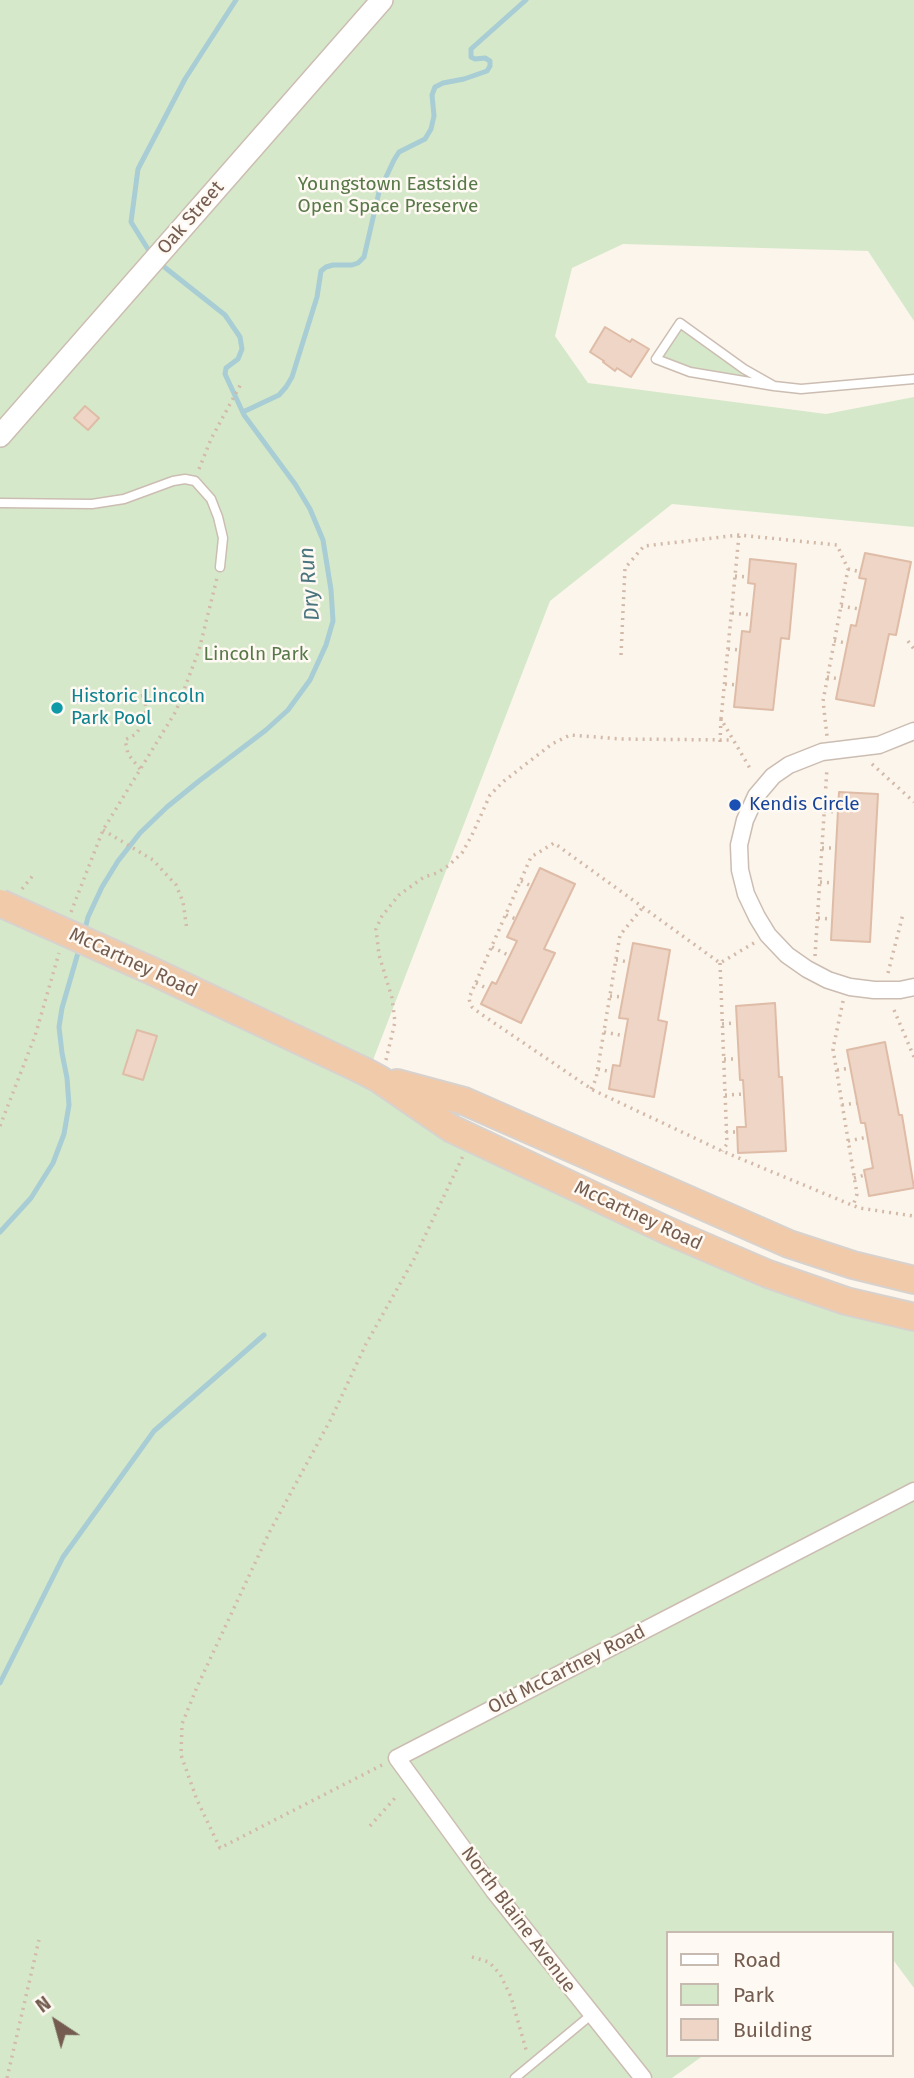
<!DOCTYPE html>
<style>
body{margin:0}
#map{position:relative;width:914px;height:2078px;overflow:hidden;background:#fbf5eb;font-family:"Fira Sans",sans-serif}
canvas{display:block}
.legend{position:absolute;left:666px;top:1931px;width:228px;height:126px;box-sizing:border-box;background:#fef9f2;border:2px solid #c7bbb1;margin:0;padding:9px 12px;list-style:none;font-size:21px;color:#745d50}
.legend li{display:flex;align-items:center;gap:14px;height:35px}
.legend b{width:35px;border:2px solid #c7bbb1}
.north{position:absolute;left:21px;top:1987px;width:70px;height:70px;-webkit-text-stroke:5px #fef9f2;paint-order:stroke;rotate:324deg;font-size:19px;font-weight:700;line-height:28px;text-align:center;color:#745d50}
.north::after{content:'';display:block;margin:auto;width:24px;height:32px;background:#745d50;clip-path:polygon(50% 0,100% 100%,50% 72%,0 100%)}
</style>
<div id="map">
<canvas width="914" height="2078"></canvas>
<ul class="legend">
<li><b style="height:9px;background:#fff"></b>Road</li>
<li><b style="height:19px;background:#d6e8ca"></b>Park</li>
<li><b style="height:19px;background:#eed5c5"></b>Building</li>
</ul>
<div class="north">N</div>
</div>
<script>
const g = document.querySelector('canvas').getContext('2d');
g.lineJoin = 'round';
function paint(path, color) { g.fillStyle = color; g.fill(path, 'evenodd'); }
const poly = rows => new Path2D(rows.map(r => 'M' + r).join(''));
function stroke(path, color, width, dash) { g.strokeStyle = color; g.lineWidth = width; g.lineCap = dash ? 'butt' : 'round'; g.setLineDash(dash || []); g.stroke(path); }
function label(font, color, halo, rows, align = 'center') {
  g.font = font + ' "Fira Sans",sans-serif'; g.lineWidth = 5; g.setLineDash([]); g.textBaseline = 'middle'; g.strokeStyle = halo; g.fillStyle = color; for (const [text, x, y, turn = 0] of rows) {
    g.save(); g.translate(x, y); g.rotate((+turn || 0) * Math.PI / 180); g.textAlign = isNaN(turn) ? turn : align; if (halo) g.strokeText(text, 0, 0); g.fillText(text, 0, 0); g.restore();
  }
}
const green = poly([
 [0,0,914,0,914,321,868,251,623,244,572,268,555,336,588,383,826,414,914,397,914,527,672,504,550,601,368,1073,668,1231,914,1317,914,1988,891,1957,891,1933,667,1933,667,2055,704,2055,672,2078,0,2078],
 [680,323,774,386,690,372,656,359]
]);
const stream = poly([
 [151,254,131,222,138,169,185,79,236,0],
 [243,412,279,395,286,387,292,377,317,297,321,271,326,267,333,265,352,265,358,263,364,257,379,192,394,160,399,152,425,139,431,129,434,116,432,95,435,87,443,83,464,79,487,71,490,66,490,61,485,58,475,59,471,57,471,49,526,0],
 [84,933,88,917,102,887,118,861,140,833,167,807,199,781,266,730,288,710,310,680,326,645,333,621,331,590,323,540,310,509,295,484,244,415,225,374,226,368,238,359,242,349,240,337,225,315,158,262],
 [0,1232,31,1198,53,1163,64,1134,69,1105,67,1078,62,1053,59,1027,62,1008,80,946],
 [0,1683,63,1557,154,1431,264,1335]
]);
const building = poly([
 [605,327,630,342,632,339,649,349,631,377,617,368,615,371,603,362,604,361,590,352,605,327],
 [85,406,99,418,88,430,74,418,85,406],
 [865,553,911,562,896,635,889,634,874,706,836,699,851,625,856,626,866,579,859,578,865,553],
 [750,559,796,564,789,639,781,638,773,710,734,707,742,631,750,632,755,584,748,583,750,559],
 [839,792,878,794,870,942,831,940,839,792],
 [540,868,575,884,544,949,555,953,521,1023,481,1004,492,982,496,984,517,941,507,937,540,868],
 [633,943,670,950,658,1020,667,1022,654,1097,609,1089,613,1065,620,1066,625,1036,628,1019,619,1018,633,943],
 [775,1003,779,1077,782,1077,786,1151,738,1153,737,1127,746,1127,743,1080,740,1080,736,1006,775,1003],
 [137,1030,157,1036,143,1080,123,1074,137,1030],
 [885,1042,899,1115,902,1115,914,1188,869,1196,864,1170,873,1168,865,1123,861,1123,847,1050,885,1042]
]);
const path = poly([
 [199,469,211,439,242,382],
 [848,569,861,572],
 [735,576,749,577],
 [841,606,859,609],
 [732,613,752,615],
 [834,641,847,643],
 [908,641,914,649],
 [728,649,740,650],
 [621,655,625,568,644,546,739,535,837,545,848,569,823,701,827,736],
 [827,677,840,679],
 [725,684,737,685],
 [721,719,739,535],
 [720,742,721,719,751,770],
 [872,764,914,802],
 [140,769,128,754,125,740,136,734,146,718,145,695,141,696],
 [824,811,838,812],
 [103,830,153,860,176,885,183,902,187,930],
 [822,848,836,848],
 [521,881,531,886],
 [820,882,834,883],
 [22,889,34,874],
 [71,912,103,830,176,711,199,650,217,578],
 [506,915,516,919],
 [818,918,832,919],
 [754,943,720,963,554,843,531,857,469,998,470,1003,472,1007,481,1014,593,1090,722,1151,859,1208,914,1216],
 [492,947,510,956],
 [815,956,827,768],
 [616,960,629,962],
 [720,963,727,1144,722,1151],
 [888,973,903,914],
 [476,983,488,989],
 [610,996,623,997],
 [843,1001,833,1049,857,1194,853,1206],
 [894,1010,914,1057],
 [722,1024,736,1023],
 [604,1032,625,1036],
 [724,1059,738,1059],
 [386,1060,395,1022,392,998,379,955,376,929,382,916,399,895,424,877,437,873,448,866,462,853,472,835,490,795,504,781,552,744,570,735,621,739,733,740],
 [598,1069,612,1072],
 [837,1070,851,1068],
 [591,1089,596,1079,620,935,643,907],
 [725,1095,744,1094],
 [842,1105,857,1103],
 [0,1126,35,1036,59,953],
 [726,1132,737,1132],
 [848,1141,868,1137],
 [854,1178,865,1175],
 [382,1765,220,1848,197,1800,181,1755,182,1724,197,1687,270,1531,331,1419,366,1344,414,1259,463,1156],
 [370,1826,395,1798],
 [472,1957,489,1962,500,1974,511,1997,527,2053],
 [7,2078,39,1940]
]);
const service = poly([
 [774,386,744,369,680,323,656,359,690,372,774,386,801,389,914,379],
 [0,503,92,504,124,499,173,481,185,479,195,481,211,499,218,517,223,538,220,567],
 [515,2078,591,2015]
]);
const minor = poly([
 [914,731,879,745,822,752,789,765,773,776,756,796,745,820,739,845,740,870,746,894,757,917,768,935,787,955,807,969,828,980,850,987,874,990,900,990,914,987],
 [643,2078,494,1891,397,1758,914,1491]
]);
const tertiary = poly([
 [0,436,382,0]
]);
const trunk = poly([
 [364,1071,379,1079,452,1129,668,1231,768,1274,846,1301,914,1317],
 [397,1083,464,1101,789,1244,853,1265,914,1280]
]);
const trunkBridge = poly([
 [0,903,152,971,364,1071]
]);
const markers = [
 [57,708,7,"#0f9aa8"],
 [735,805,7,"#1a4fb4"]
];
const parkNames = [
 ["Youngstown Eastside",388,185],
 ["Open Space Preserve",388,207],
 ["Lincoln Park",256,655]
];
const streetNames = [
 ["Oak Street",191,218,-49],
 ["McCartney Road",133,963,25],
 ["McCartney Road",638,1216,25],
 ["Old McCartney Road",567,1670,-27],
 ["North Blaine Avenue",518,1920,53]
];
const cultureNames = [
 ["Historic Lincoln",71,697],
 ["Park Pool",71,719]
];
const transitNames = [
 ["Kendis Circle",749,805]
];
const waterNames = [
 ["Dry Run",310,584,-95]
];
paint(green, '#d6e8ca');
stroke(stream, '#a8cdd4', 5);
paint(building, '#eed5c5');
stroke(building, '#dfbca7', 2);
stroke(service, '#ccbdb2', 11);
stroke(minor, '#ccbdb2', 19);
stroke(tertiary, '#ccbdb2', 24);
stroke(trunk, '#d8d2ce', 30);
stroke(path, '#d3b9a8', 3.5, [2, 5]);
stroke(service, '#fff', 8);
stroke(minor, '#fff', 16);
stroke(tertiary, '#fff', 21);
stroke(trunk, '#f1caaa', 26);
stroke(trunkBridge, '#d8d2ce', 30, []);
stroke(trunkBridge, '#f1caaa', 26);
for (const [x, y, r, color] of markers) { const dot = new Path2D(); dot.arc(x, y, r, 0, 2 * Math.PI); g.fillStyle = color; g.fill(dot); stroke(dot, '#fef9f2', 2.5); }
label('19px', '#577849', '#fef9f2', parkNames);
label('19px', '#745d50', '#fef9f2', streetNames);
label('19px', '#0d838f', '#fef9f2', cultureNames, 'left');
label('19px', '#164399', '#fef9f2', transitNames, 'left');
label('italic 21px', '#48757e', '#fef9f2', waterNames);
</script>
